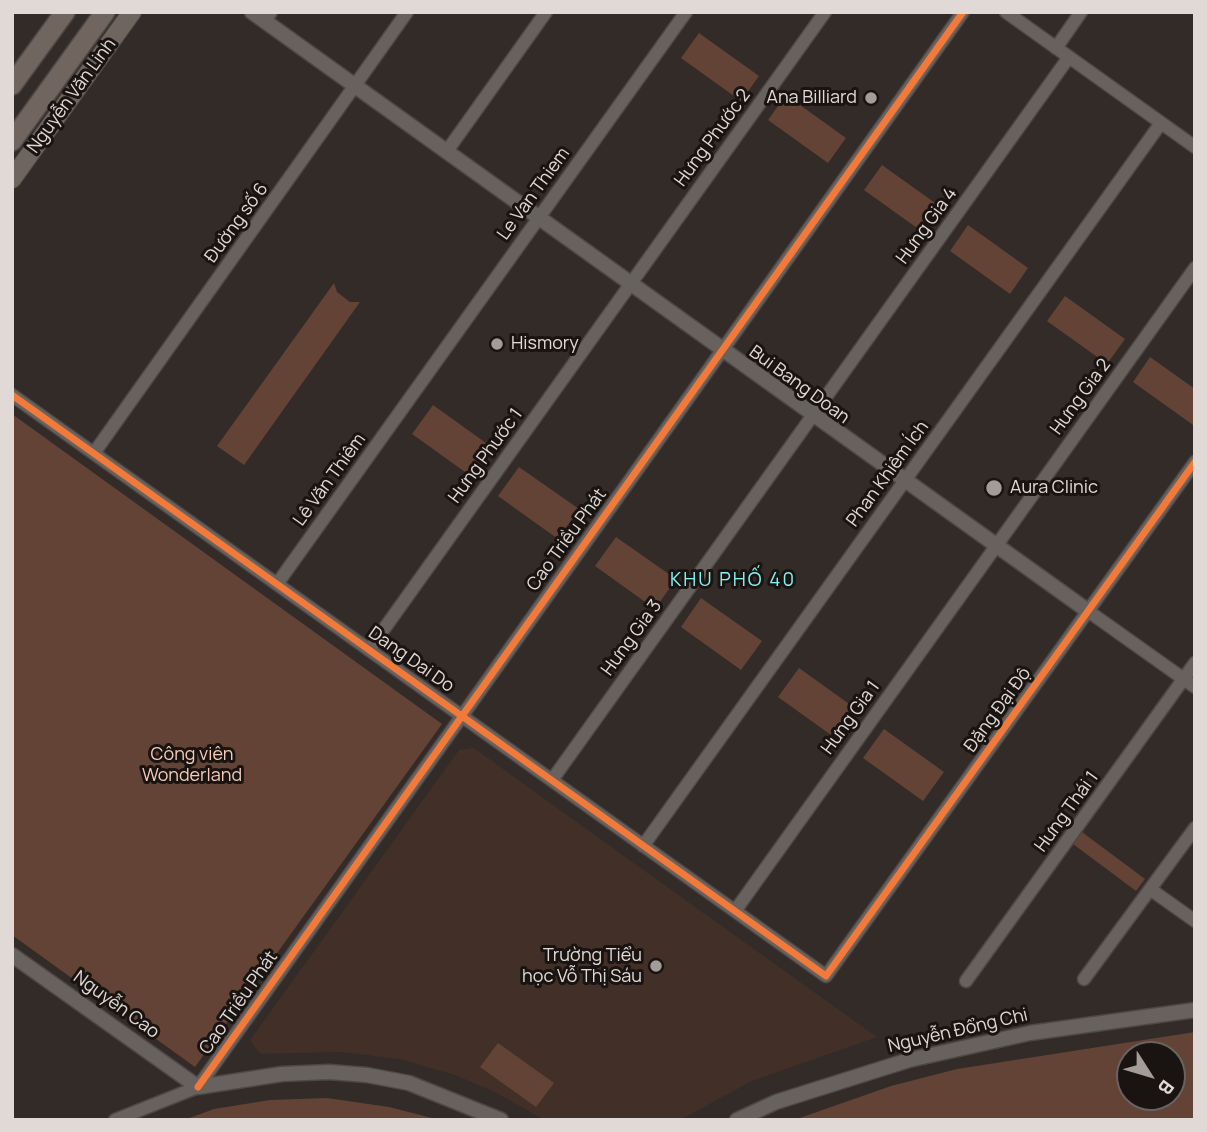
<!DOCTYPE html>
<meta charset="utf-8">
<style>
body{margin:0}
#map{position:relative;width:1207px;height:1132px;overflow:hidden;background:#322b28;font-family:Manrope,sans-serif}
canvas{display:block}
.frame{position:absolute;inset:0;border:14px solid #e1d9d5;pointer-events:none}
.north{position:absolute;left:1116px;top:1041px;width:70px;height:70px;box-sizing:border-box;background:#191411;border:2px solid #69635f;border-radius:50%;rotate:127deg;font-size:19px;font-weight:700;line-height:28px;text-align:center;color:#e1d9d5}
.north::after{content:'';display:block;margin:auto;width:24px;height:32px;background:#a49c98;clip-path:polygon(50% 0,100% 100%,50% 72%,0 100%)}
</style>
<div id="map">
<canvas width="1207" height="1132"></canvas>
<div class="frame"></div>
<div class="north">B</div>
</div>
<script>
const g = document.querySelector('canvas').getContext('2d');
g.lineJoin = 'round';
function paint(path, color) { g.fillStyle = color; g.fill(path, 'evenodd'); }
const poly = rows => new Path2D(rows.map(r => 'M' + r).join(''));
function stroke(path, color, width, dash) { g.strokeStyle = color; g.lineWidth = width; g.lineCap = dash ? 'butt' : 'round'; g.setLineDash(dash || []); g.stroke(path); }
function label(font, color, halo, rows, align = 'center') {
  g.font = font + ' Manrope,sans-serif'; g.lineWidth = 6; g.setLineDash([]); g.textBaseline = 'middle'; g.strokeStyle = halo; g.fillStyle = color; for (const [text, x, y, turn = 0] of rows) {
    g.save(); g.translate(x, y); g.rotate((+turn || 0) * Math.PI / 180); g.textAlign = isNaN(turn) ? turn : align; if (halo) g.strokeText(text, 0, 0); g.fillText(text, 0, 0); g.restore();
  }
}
const built = poly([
 [474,748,617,851,877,1037,752,1081,680,1120,544,1120,495,1092,455,1075,399,1059,341,1052,260,1054,250,1040,459,750]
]);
const green = poly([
 [699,33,759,76,741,101,681,58],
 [786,95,846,138,828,163,768,120],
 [882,165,942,208,924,233,864,190],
 [968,225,1028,268,1010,294,950,251],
 [334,283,337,292,350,302,360,302,244,465,217,446],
 [1065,296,1125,339,1107,364,1047,321],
 [1150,357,1195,389,1193,425,1133,382],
 [433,405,493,448,472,477,412,434],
 [12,414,442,724,195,1067,12,935],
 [519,467,579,509,558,539,498,496],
 [616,537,676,579,655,609,595,566],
 [701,598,762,641,741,670,681,627],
 [799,668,859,711,838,740,778,697],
 [884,729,944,772,923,801,863,758],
 [1082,832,1145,879,1136,891,1073,844],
 [1195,1032,1195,1120,794,1120,891,1086,957,1069],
 [1130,1055,1172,1055,1172,1097,1130,1097],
 [498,1043,554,1083,536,1107,480,1067],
 [327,1098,389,1107,440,1120,184,1120,214,1109,270,1100]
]);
const minor = poly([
 [1006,12,1195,147],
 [265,21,271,12],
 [1056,48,1081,12],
 [447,151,546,12],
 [12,395,826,976,1195,462],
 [94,453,407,12],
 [277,584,686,12],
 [1088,611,1195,687],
 [369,650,825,12],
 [552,780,1069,57],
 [643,846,1161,123],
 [1150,889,1195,921],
 [735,911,1195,268],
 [1084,979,1195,828],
 [966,981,1195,663],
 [115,1120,198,1087,963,12]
]);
const tertiary = poly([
 [252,12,1088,611],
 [12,955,198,1087,282,1074,329,1072,367,1075,409,1083,501,1120],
 [737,1120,776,1102,909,1060,1030,1033,1195,1010]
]);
const primary = poly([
 [12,179,132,12]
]);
const trunk = poly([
 [12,85,65,12],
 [12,141,105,12]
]);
const cycleway = poly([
 [12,395,826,976,1195,462],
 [198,1087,963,12]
]);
const markers = [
 [871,98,7,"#a49c98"],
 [497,344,7,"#a49c98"],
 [994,488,9,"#a49c98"],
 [656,966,7,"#a49c98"]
];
const streetNames = [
 ["Nguyễn Văn Linh",72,96,-54],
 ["Hưng Phước 2",713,138,-54],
 ["Le Van Thiem",534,194,-54],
 ["Đường số 6",237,223,-54],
 ["Hưng Gia 4",927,226,-54],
 ["Bui Bang Doan",799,385,36],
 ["Hưng Gia 2",1081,397,-54],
 ["Hưng Phước 1",486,456,-54],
 ["Phan Khiêm Ích",888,474,-54],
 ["Lê Văn Thiêm",330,480,-54],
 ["Cao Triều Phát",567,540,-54],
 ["Hưng Gia 3",632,638,-54],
 ["Dang Dai Do",411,660,35],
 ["Đặng Đại Độ",998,710,-54],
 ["Hưng Gia 1",851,718,-54],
 ["Hưng Thái 1",1067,812,-54],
 ["Cao Triều Phát",239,1003,-55],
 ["Nguyễn Cao",116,1005,36],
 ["Nguyễn Đổng Chi",958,1031,-13]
];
const poiNames = [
 ["Ana Billiard",857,98],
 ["Hismory",511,344,"left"],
 ["Aura Clinic",1010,488,"left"],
 ["Trường Tiểu",642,956],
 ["học Vỗ Thị Sáu",642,977]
];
const parkNames = [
 ["Công viên",192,755],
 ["Wonderland",192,776]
];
const neighbourhoodNames = [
 ["KHU PHỐ 40",733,581]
];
paint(built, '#412f28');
paint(green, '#634335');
stroke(minor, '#4e4745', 15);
stroke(tertiary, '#4e4745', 17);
stroke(primary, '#4e4745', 20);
stroke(trunk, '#4e4745', 22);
stroke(minor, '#68625f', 12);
stroke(tertiary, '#68625f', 14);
stroke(primary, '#6e655f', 18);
stroke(trunk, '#70665f', 19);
stroke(cycleway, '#f17a3a', 7);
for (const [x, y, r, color] of markers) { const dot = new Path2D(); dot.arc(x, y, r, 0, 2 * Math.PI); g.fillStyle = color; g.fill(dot); stroke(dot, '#191411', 2.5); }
label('18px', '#e1d9d5', '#191411', streetNames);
label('18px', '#e1d9d5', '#191411', poiNames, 'right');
label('18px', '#f6cbb9', '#191411', parkNames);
g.letterSpacing = '2px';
label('19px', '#85f1f0', '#191411', neighbourhoodNames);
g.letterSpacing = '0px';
</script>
